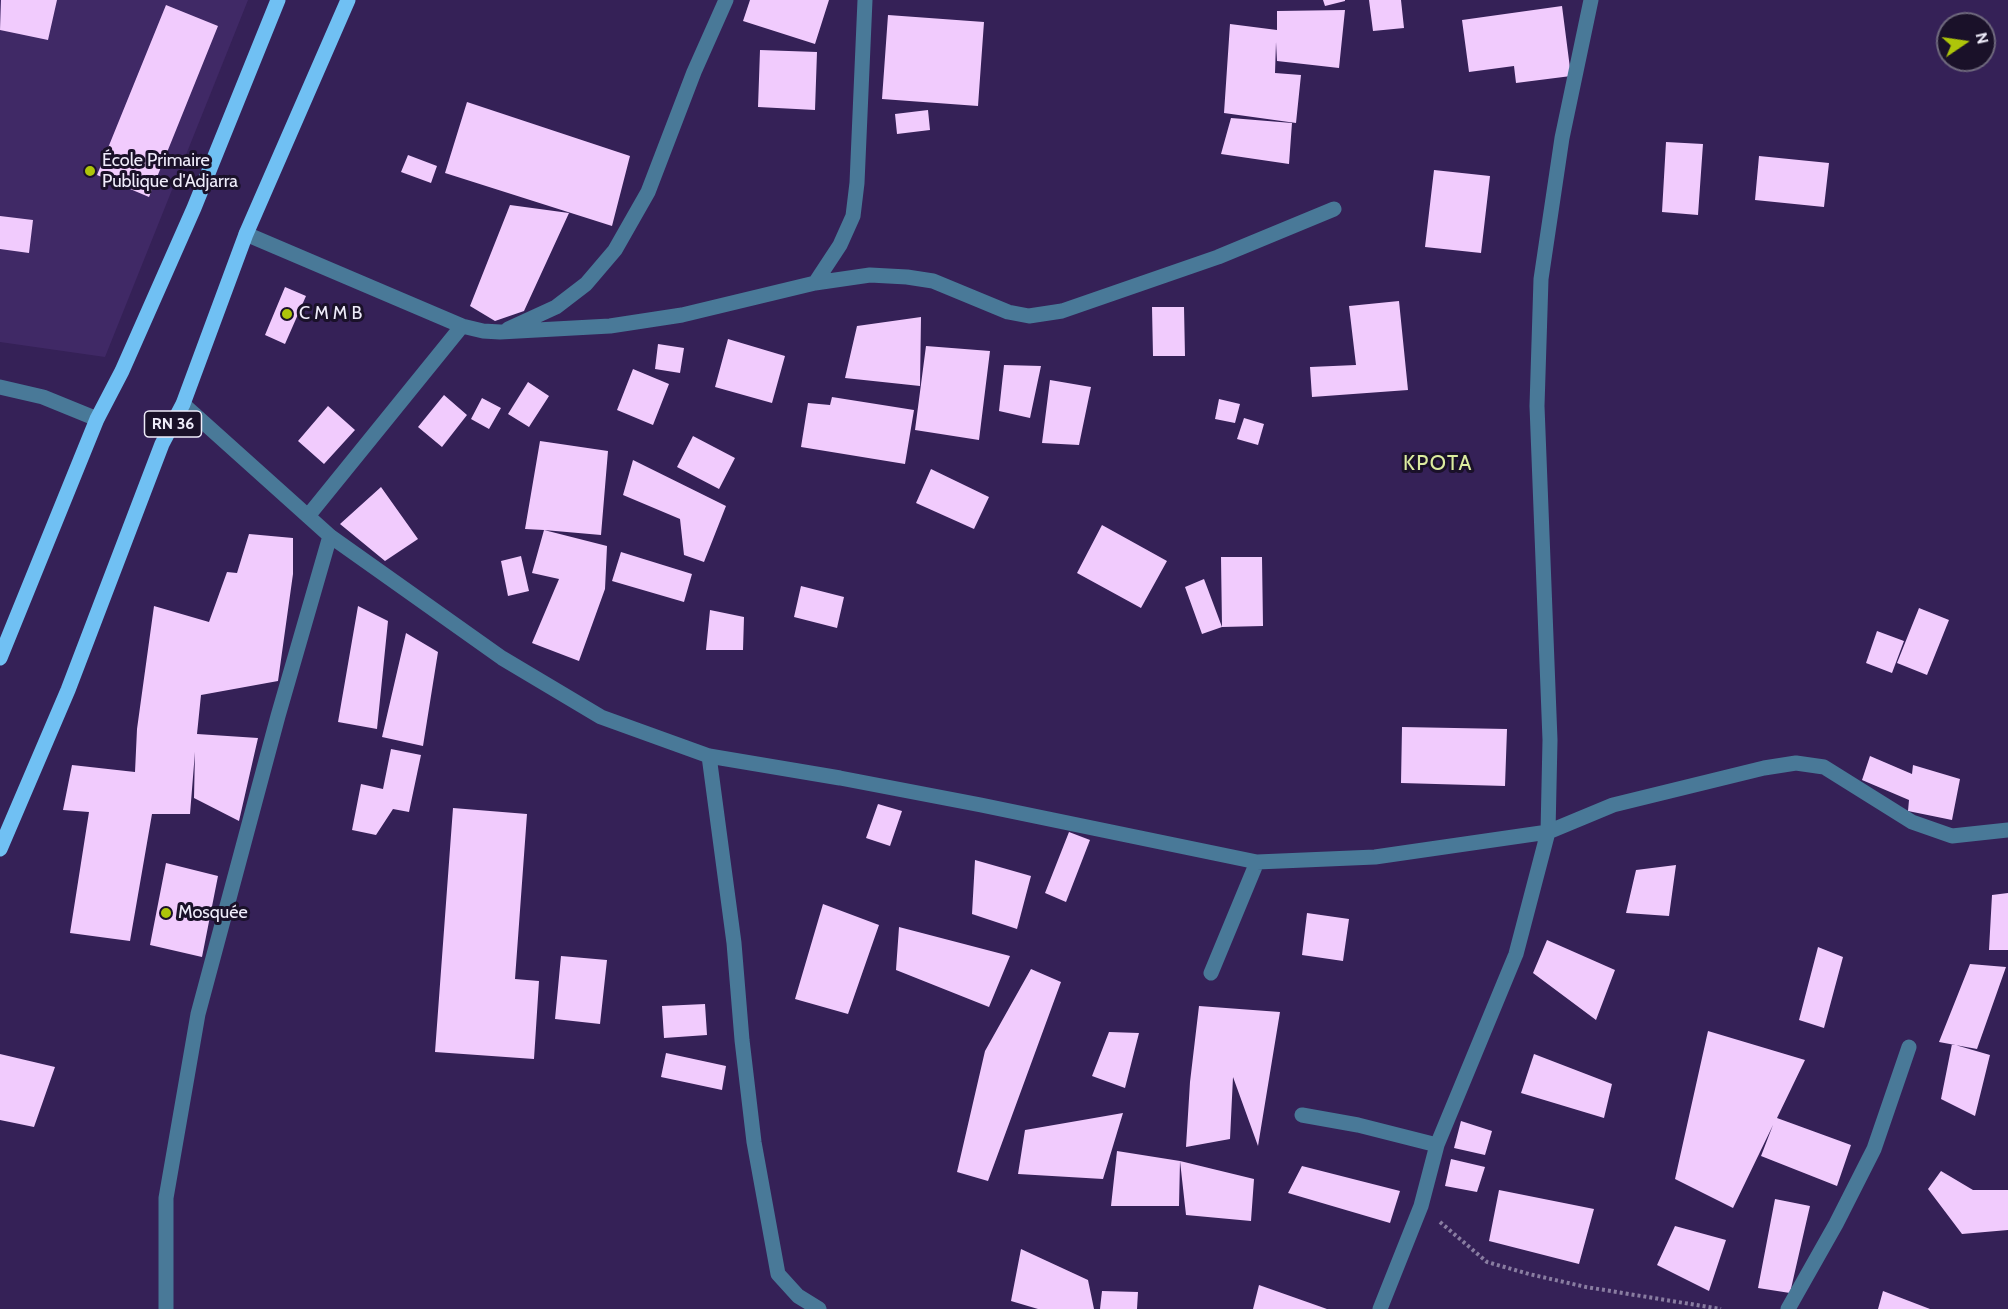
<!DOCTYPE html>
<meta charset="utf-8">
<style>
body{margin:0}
#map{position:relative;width:2008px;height:1309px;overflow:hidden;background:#352157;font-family:Cabin,sans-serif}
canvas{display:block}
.north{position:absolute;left:1936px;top:12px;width:60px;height:60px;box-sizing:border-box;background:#1a1129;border:2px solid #6f697d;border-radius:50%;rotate:77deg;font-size:16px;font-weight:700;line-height:24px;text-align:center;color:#efecfa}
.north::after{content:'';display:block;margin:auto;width:21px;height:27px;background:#aec50a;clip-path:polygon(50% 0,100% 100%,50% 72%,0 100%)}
</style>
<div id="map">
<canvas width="2008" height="1309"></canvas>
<div class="north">N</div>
</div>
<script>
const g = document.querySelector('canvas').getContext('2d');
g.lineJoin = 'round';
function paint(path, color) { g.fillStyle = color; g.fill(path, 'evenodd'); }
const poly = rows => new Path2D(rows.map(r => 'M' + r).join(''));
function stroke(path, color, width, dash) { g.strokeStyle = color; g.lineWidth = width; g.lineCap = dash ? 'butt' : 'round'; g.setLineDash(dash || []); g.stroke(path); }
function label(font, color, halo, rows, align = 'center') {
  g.font = font + ' Cabin,sans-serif'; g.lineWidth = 6; g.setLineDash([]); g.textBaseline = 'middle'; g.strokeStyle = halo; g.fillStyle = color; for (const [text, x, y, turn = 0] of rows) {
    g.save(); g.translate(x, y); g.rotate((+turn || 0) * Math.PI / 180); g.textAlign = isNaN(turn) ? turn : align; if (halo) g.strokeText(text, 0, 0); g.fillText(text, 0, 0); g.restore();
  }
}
const built = poly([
 [0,0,248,0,105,357,0,342]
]);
const building = poly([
 [1,0,57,0,48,40,0,30],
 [750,0,829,0,815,44,743,21],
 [1323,0,1345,0,1345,1,1325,6],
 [1369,0,1401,0,1404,28,1373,31],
 [166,5,218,26,149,197,97,175],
 [1562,6,1571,76,1516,83,1514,66,1469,72,1462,20],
 [1345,10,1339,68,1277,61,1276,42,1275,73,1301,75,1296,123,1224,113,1230,24,1277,30,1277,11],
 [888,15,984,22,978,106,882,99],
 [760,50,817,52,815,110,758,107],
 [467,102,630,156,612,226,445,173],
 [928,110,930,130,897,134,895,114],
 [1231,118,1292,123,1289,164,1221,154],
 [1666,142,1703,144,1698,215,1662,212],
 [408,155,437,166,431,183,401,172],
 [1759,156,1829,163,1824,207,1755,200],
 [1434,170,1490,176,1481,253,1425,247],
 [510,205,569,213,524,311,495,321,470,306],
 [0,216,33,220,29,253,0,249],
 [285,287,306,296,285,344,265,335],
 [1399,301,1408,390,1312,397,1310,367,1356,365,1349,306],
 [1152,307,1184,307,1185,356,1153,356],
 [921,317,920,386,845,378,857,326],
 [728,339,785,356,772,403,715,387],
 [658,344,684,348,680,373,655,369],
 [926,346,990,351,979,440,915,430],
 [1004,365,1041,366,1030,418,999,411],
 [633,369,669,384,653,425,617,410],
 [1050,380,1091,387,1079,445,1042,443],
 [528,382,549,396,529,427,508,414],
 [444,395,467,415,442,447,418,427],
 [832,397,914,410,905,464,801,447,808,403,830,405],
 [482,398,501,408,489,429,471,419],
 [1219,399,1240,404,1235,423,1215,419],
 [328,406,355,430,324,464,298,441],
 [1244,418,1264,424,1258,445,1237,439],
 [693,436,735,458,719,489,677,467],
 [540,441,608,451,601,535,544,530,607,546,605,589,579,661,532,643,559,579,532,573,544,530,525,529],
 [633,460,726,506,704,562,684,555,680,519,623,495],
 [931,469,989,497,974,529,916,503],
 [381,487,418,539,385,561,340,524],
 [1102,525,1167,561,1141,608,1077,573],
 [249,534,293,538,293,574,278,681,201,695,197,734,258,738,239,821,194,798,195,752,190,814,152,814,130,941,70,933,89,812,63,810,72,765,135,772,137,729,154,606,209,622,227,572,237,573],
 [621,552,692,574,684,602,612,581],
 [521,556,529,591,508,596,501,561],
 [1221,557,1262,557,1263,626,1222,627,1202,634,1185,587,1204,579,1222,627],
 [801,586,844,597,837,628,794,617],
 [358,606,388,621,377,729,338,722],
 [1919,608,1949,620,1927,675,1897,663],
 [710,610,744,617,743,650,706,650],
 [1877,631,1904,641,1892,673,1866,663],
 [406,633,438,652,423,746,382,737],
 [1402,727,1507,729,1505,786,1401,783],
 [391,749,421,755,409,812,393,809,376,835,352,830,361,784,383,789],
 [1870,756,1912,774,1913,765,1960,779,1952,820,1908,811,1909,800,1862,780],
 [878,804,902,811,890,846,866,838],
 [453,808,527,814,515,979,539,981,534,1059,435,1052],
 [1069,832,1090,840,1066,902,1045,893],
 [975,860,1031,876,1017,929,972,914],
 [166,863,218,876,202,957,150,945],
 [1676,865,1669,916,1626,913,1636,870],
 [2008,893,2008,950,1989,950,1992,895],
 [823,904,879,925,848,1014,795,999],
 [1307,913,1349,919,1343,961,1302,955],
 [899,927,1010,956,989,1007,896,970],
 [1547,940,1615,970,1596,1020,1533,973],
 [1818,947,1843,957,1824,1028,1799,1020],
 [561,956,607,960,600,1024,555,1019],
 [1970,964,2006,967,1977,1049,1939,1042],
 [1031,969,1061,982,988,1181,957,1172,985,1051],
 [705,1004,707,1035,664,1038,662,1006],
 [1199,1006,1280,1012,1258,1146,1233,1077,1230,1139,1186,1147,1190,1082],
 [1708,1031,1805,1060,1777,1118,1851,1145,1837,1186,1761,1156,1773,1125,1733,1208,1675,1179],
 [1109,1032,1139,1033,1125,1088,1092,1076],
 [1952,1044,1990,1055,1975,1116,1941,1099],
 [666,1053,726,1066,722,1090,661,1077],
 [0,1054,55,1067,34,1127,0,1120],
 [1534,1054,1612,1084,1604,1118,1521,1093],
 [1123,1113,1103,1179,1018,1174,1025,1130],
 [1461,1121,1492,1131,1485,1155,1454,1148],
 [1117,1151,1180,1161,1179,1206,1111,1206],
 [1451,1159,1485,1167,1477,1192,1445,1186],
 [1180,1161,1254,1179,1251,1221,1186,1215],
 [1302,1166,1400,1191,1390,1223,1288,1193],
 [1941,1171,1973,1190,2008,1190,2008,1230,1962,1234,1928,1189],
 [1499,1190,1594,1209,1579,1264,1489,1241],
 [1775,1199,1810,1206,1790,1293,1758,1288],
 [1675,1226,1726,1240,1709,1291,1657,1265],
 [1021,1249,1088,1280,1094,1309,1038,1309,1011,1301],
 [1259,1285,1327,1309,1253,1309],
 [1102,1291,1138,1292,1137,1309,1100,1309],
 [1883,1291,1930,1309,1878,1309]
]);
const path = poly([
 [1440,1222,1487,1262,1529,1274,1586,1287,1721,1309]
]);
const minor = poly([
 [246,234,462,326,483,331,500,332,610,326,682,315,815,283,870,275,907,277,933,281,1008,312,1029,316,1062,311,1218,257,1334,209],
 [815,283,840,245,853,216,857,183,865,0],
 [508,329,556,307,586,284,615,250,648,192,694,72,726,0],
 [0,387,43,397,97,419],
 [183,404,330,536,502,658,601,717,709,756,840,778,981,805,1257,862,1375,857,1548,832,1613,805,1764,768,1796,763,1824,767,1912,822,1952,836,2008,830],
 [308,516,462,326],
 [709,756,734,943,742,1040,754,1142,778,1274,798,1296,819,1309],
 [1211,973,1257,862],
 [1302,1115,1358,1125,1437,1145],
 [166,1309,166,1198,198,1014,278,716,330,536],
 [1380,1309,1421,1206,1437,1145,1516,954,1548,832,1550,740,1537,406,1541,279,1562,138,1591,0],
 [1788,1309,1836,1224,1874,1149,1909,1047]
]);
const major = poly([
 [0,658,97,419,122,371,194,208,278,0],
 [0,849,68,690,162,444,183,404,246,234,348,0]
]);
const markers = [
 [90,171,6,"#aec50a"],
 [287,314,6,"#aec50a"],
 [166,913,6,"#aec50a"]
];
const shields = [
 [173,424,57]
];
const shieldNames = [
 ["RN 36",173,424]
];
const poiNames = [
 ["École Primaire",102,161],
 ["Publique d'Adjarra",102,182],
 ["C M M B",299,314],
 ["Mosquée",178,913]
];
const quarterNames = [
 ["KPOTA",1438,464]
];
paint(built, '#402966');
paint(building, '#f1cbfd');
stroke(path, '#897da1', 4, [3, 3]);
stroke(minor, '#497998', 15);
stroke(major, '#70c0f3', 15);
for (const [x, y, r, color] of markers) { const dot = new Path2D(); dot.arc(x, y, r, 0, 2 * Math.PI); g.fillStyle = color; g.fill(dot); stroke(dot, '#1a1129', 2); }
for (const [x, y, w] of shields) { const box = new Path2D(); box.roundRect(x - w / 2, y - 13, w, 26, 4.5); g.fillStyle = '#1a1129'; g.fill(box); stroke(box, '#efecfa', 1.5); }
label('bold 16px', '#efecfa', null, shieldNames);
label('18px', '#efecfa', '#1a1129', poiNames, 'left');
g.letterSpacing = '1.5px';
label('21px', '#dcec9f', '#1a1129', quarterNames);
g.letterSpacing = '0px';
</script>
